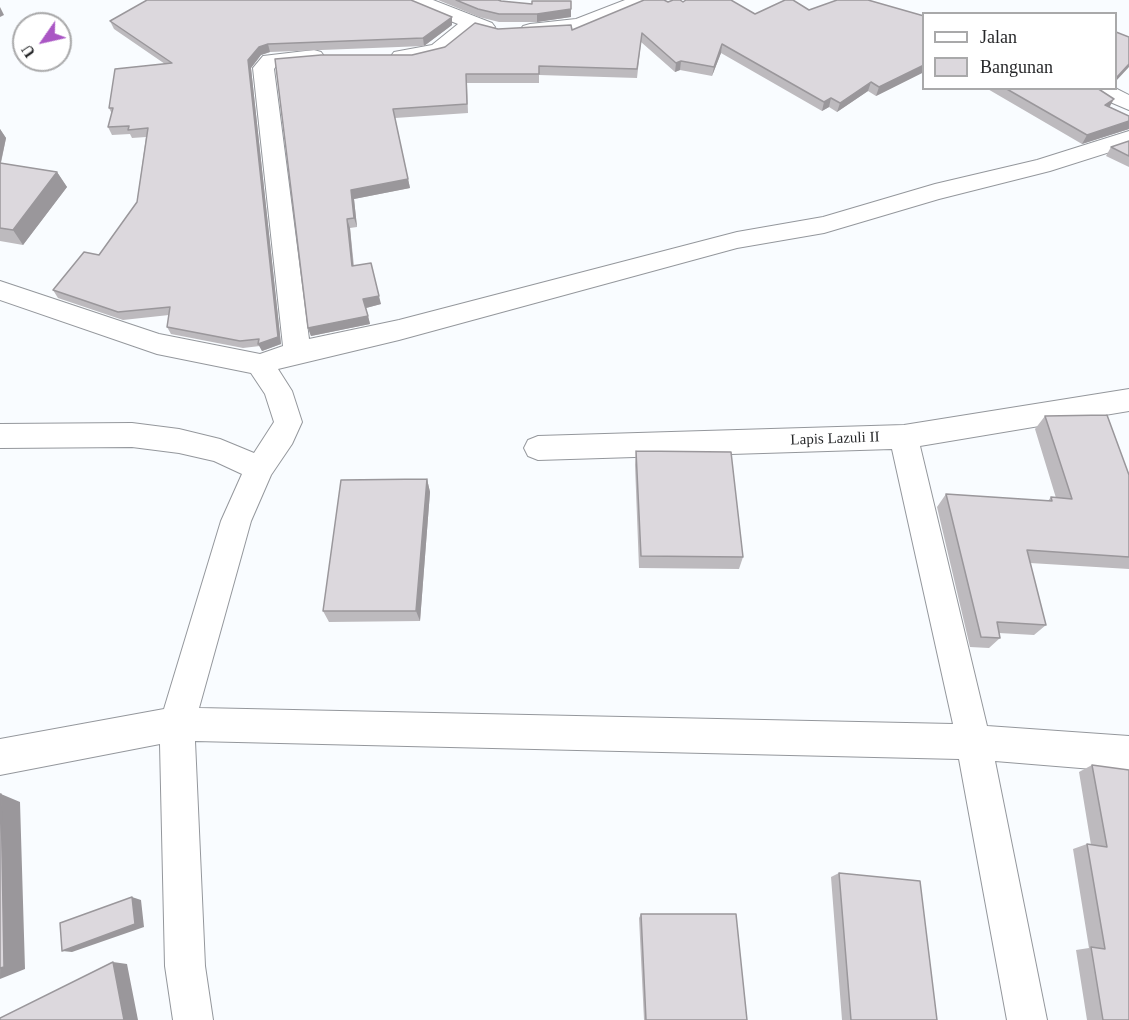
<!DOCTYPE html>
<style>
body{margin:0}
#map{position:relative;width:1129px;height:1020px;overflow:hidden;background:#f9fcff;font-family:Georgia,serif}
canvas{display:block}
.legend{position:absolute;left:922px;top:12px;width:195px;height:78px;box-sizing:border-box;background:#fff;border:2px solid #a9a9aa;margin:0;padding:8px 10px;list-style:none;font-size:18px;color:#27282a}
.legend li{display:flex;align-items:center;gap:12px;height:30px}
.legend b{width:30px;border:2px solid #a9a9aa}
.north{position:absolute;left:12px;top:12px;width:60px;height:60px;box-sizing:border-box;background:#fff;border:2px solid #a9a9aa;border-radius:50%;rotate:236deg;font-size:16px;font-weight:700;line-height:24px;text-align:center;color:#27282a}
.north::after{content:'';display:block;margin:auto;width:21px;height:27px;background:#aa56c4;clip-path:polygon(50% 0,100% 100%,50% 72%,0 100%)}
</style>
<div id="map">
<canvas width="1129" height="1020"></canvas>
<ul class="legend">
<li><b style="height:8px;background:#fff"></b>Jalan</li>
<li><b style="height:16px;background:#dcd8dd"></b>Bangunan</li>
</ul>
<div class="north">U</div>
</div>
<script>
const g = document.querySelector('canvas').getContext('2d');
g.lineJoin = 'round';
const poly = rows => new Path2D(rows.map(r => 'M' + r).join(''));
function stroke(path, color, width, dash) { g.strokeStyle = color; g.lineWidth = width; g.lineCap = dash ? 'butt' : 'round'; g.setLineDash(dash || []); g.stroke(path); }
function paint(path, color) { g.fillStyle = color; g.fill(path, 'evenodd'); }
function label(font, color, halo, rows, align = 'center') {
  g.font = font + ' Georgia,serif'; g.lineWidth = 5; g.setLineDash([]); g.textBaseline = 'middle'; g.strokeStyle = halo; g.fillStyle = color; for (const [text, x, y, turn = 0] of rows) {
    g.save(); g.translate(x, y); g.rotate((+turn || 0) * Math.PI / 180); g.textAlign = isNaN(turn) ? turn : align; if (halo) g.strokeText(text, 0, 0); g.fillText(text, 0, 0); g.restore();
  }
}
const street = poly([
 [405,0,433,0,492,23,495,27,492,31,485,33,475,30,445,54,401,62,394,60,391,56,394,52,432,45,458,24,408,4,405,0],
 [625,0,652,0,649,4,580,31,530,36,523,34,520,30,523,26,530,24,576,19,625,0],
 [314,50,321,52,324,56,321,60,276,66,274,69,309,339,399,320,737,232,823,217,935,184,1037,160,1129,131,1129,146,1050,171,939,199,824,233,737,248,399,340,278,369,292,391,302,422,292,444,271,475,251,521,199,708,953,724,892,449,538,460,528,456,524,448,528,440,538,436,904,425,1129,389,1129,411,920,446,987,726,1129,736,1129,772,995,761,1047,1020,1007,1020,959,759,195,741,205,966,213,1020,173,1020,165,966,160,744,0,775,0,739,164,709,221,521,242,474,214,461,179,453,132,447,0,448,0,424,132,423,179,429,220,439,254,453,274,422,265,394,251,373,157,354,0,300,0,281,159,334,260,354,283,346,253,68,263,56,314,50],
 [1087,88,1115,88,1129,95,1129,110,1089,93,1087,88]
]);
const wall = poly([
 [438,0,498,0,571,17,537,22,499,22,479,17],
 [668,2,683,2,755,14,809,10,924,16,924,72,876,96,868,91,837,112,829,107,822,111,721,53,712,76,680,70,675,72,641,42,637,78,539,75,539,83,467,83,468,113,395,118,410,188,354,199,357,227,350,228,354,266,381,304,366,308,370,324,311,336,308,328,275,59,412,55,445,47,498,29,572,30],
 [452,17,452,25,424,46,270,52,261,55,251,68,281,344,262,351,260,346,243,348,171,334,167,327,169,315,123,320,58,298,53,290,99,255,137,202,146,137,132,138,130,134,112,135,108,127,112,114,109,108,165,64,114,29,110,21],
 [986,88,1097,88,1110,107,1129,116,1129,129,1082,144],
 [0,129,6,138,1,163,57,172,67,187,23,245,0,241],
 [1129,141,1129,167,1106,156,1111,147],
 [1045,416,1129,475,1129,569,1030,563,1046,625,1034,635,999,633,1000,638,989,648,970,647,937,507,946,494,1048,501,1051,497,1056,498,1035,429],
 [636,451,743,557,739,569,639,568,635,465],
 [427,479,430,492,420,621,329,622,323,611],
 [1092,765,1129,770,1129,1020,1087,1020,1076,950,1089,948,1073,849,1087,844,1091,845,1079,772],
 [839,873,937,1020,842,1020,831,877],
 [641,914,747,1020,644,1020,639,918]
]);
const shadedWall = poly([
 [0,7,4,15,0,17],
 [571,9,571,17,537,22,537,14],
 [452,17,452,25,424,46,423,38],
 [268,44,270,52,261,55,251,68,281,344,262,351,258,344,248,60,259,47],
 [722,44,721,53,712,76,714,67],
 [681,61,680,70,675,72,676,63],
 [1129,64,1129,67,1116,81,1117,77],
 [924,65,924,72,876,96,879,87],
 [871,82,868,91,837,112,840,103],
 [831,98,829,107,822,111,824,102],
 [1114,99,1109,108,1105,105],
 [1129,121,1129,129,1082,144,1087,135],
 [0,129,6,138,0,166],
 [57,172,67,187,23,245,13,230],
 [408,179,410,188,354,199,357,227,354,218,351,190],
 [347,219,350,228,354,275,352,266],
 [379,296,381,304,366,308,370,324,311,336,308,328,363,299],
 [427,479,430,492,420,621,416,611],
 [1,794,20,802,25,969,0,979],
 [132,897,141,900,144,927,72,952,62,951],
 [113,962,127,964,138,1020,124,1020]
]);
const building = poly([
 [147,0,411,0,452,17,423,38,268,44,259,47,248,60,278,337,258,344,259,339,240,341,167,327,170,307,118,312,53,290,84,252,99,255,137,202,148,128,128,130,129,126,108,127,113,108,109,108,115,69,172,63,110,21,147,0],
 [456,0,498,0,501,1,532,4,532,1,571,1,571,9,537,14,499,14,478,9,456,0],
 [644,0,664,0,668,2,673,0,680,0,683,2,686,0,731,0,755,14,785,0,793,0,809,10,837,0,868,0,924,16,924,65,879,87,871,82,840,103,831,98,824,102,722,44,714,67,681,61,676,63,642,33,637,69,539,66,539,74,466,74,467,104,393,109,408,179,351,190,354,218,347,219,352,266,371,263,379,296,363,299,368,316,308,328,275,59,321,55,412,55,445,47,475,23,498,29,571,25,572,30,644,0],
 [1116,32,1129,37,1129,64,1117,77,1116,77,1116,32],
 [1005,88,1097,88,1114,99,1105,105,1129,116,1129,121,1087,135,1005,88],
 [1129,141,1129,156,1111,147,1129,141],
 [0,163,57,172,13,230,0,228,0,163],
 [1107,415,1129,475,1129,557,1027,550,1046,625,997,622,1000,638,981,637,946,494,1052,501,1051,497,1072,499,1045,416,1107,415],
 [636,451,731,452,743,557,641,556,636,451],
 [427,479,416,611,323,611,341,480,427,479],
 [1092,765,1129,770,1129,1020,1103,1020,1091,947,1105,949,1087,844,1107,847,1092,765],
 [0,794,1,794,4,967,0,968,0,794],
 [839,873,920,881,937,1020,851,1020,839,873],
 [132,897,135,924,62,951,60,923,132,897],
 [641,914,736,914,747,1020,646,1020,641,914],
 [113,962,124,1020,0,1020,0,1018,113,962]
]);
const streetNames = [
 ["Lapis Lazuli II",835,439,-2]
];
stroke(street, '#94979c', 2);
paint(street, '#fff');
paint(wall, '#bdbabe');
paint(shadedWall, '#9a979b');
paint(building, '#dcd8dd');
stroke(building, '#9a979b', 1.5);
label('15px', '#27282a', '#fff', streetNames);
</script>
